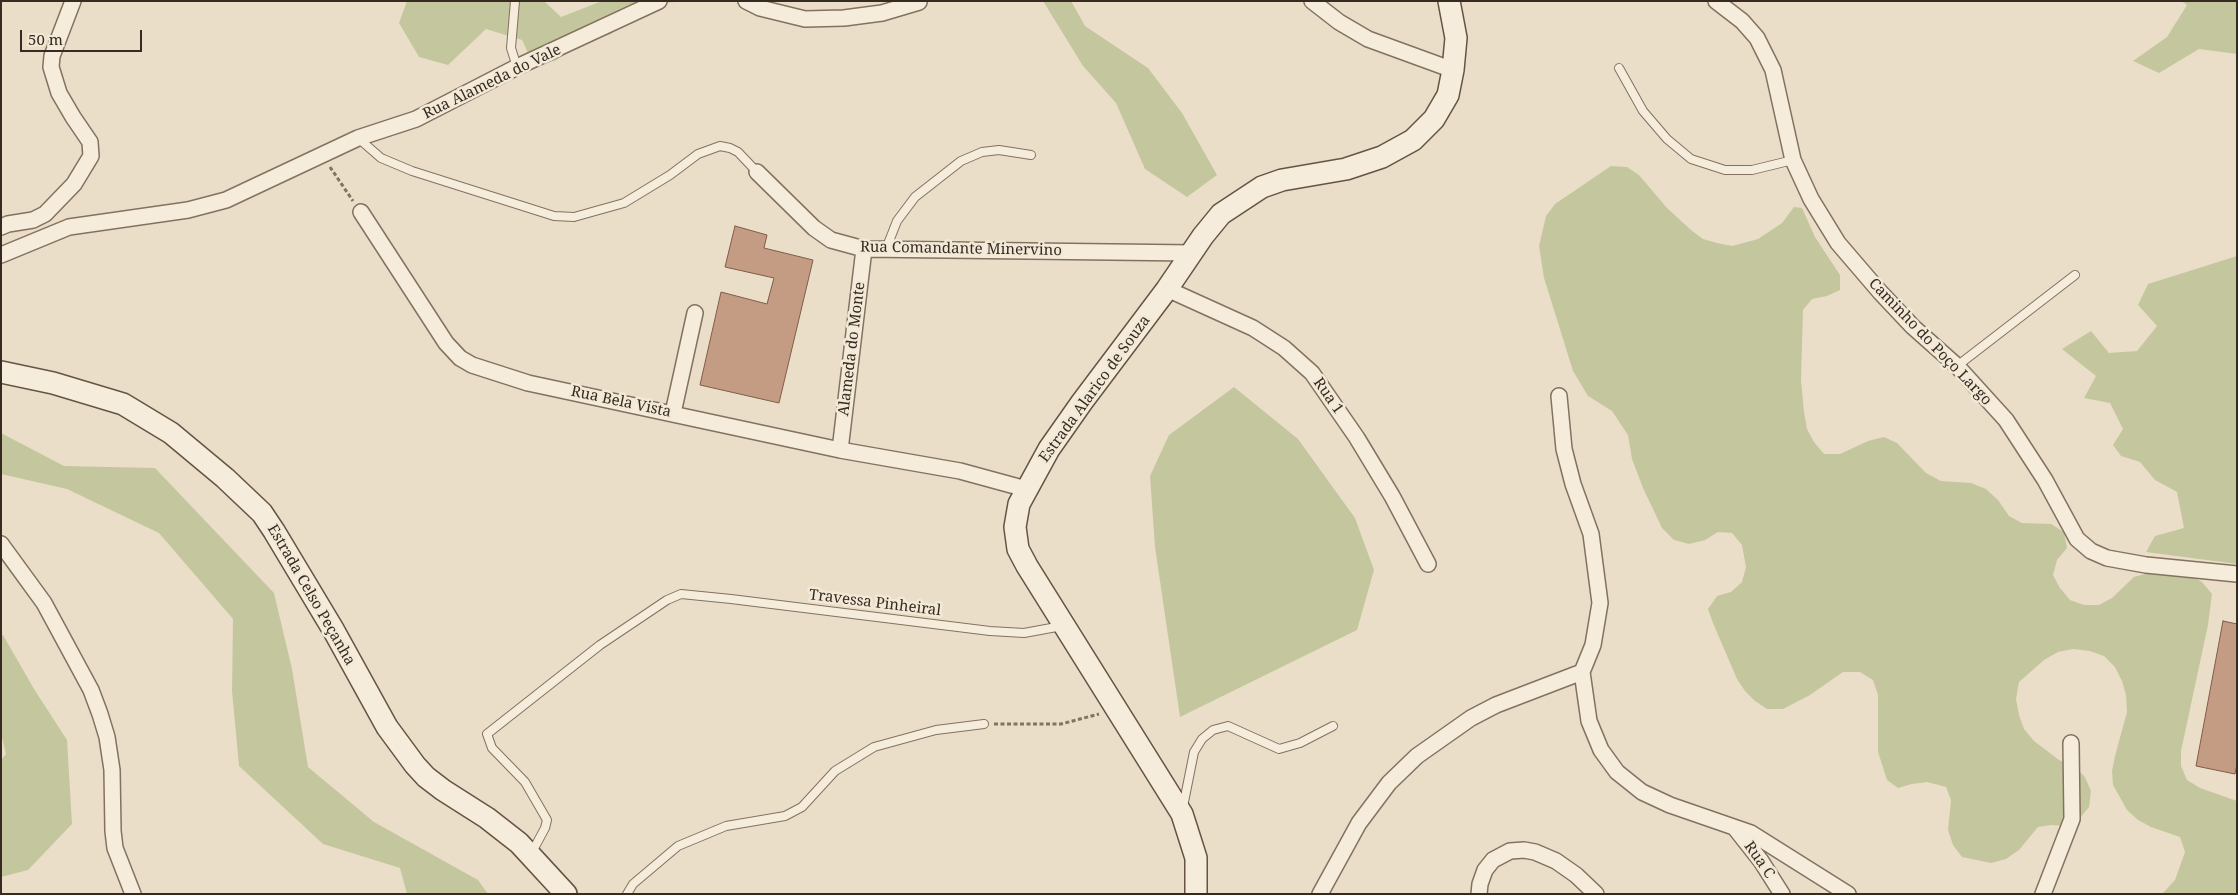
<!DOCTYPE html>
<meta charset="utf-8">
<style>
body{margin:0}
#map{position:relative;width:2238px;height:895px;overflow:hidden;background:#eadec9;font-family:"Noto Serif",serif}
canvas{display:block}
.frame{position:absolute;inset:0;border:2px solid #362a21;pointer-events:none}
.scale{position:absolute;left:20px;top:30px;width:122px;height:22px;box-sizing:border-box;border:2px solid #362a21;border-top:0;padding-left:6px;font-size:15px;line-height:18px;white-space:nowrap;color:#362a21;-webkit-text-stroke:4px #f2e9d7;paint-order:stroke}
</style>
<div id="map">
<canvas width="2238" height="895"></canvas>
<div class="frame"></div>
<div class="scale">50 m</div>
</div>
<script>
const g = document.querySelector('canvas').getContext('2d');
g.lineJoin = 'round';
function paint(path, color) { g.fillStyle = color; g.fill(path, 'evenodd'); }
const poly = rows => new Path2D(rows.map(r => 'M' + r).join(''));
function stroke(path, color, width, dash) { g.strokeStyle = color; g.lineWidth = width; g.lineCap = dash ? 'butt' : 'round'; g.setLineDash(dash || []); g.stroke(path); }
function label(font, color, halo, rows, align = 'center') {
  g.font = font + ' "Noto Serif",serif'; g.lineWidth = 5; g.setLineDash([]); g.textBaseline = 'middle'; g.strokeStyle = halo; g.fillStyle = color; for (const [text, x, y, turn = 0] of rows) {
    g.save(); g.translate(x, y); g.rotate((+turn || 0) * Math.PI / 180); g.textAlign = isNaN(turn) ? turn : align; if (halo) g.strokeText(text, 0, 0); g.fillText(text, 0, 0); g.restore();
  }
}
const green = poly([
 [407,1,544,1,561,17,602,1,677,2,628,5,611,34,583,43,555,61,533,63,522,40,486,29,448,65,419,57,399,23],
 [1043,1,1071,1,1085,26,1148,68,1182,113,1217,175,1187,197,1145,169,1116,103,1083,66],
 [2181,1,2237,1,2237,54,2199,49,2159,73,2133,61,2167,37,2187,5],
 [1611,166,1627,167,1639,175,1667,208,1691,230,1703,239,1717,243,1732,246,1758,239,1782,223,1794,207,1802,208,1815,237,1840,275,1840,290,1827,296,1812,299,1803,310,1801,380,1804,412,1807,429,1814,442,1824,454,1840,454,1868,441,1884,437,1897,443,1926,473,1941,481,1971,483,1986,489,1998,500,2009,516,2022,523,2051,524,2064,532,2067,548,2057,560,2053,575,2060,588,2070,600,2084,605,2099,605,2112,598,2134,577,2145,574,2189,574,2202,582,2212,594,2208,625,2181,751,2181,766,2187,780,2200,788,2237,801,2237,894,2162,894,2175,880,2185,852,2180,837,2151,827,2138,820,2127,810,2113,785,2112,771,2115,756,2127,712,2126,695,2122,681,2115,667,2104,656,2090,651,2073,649,2058,652,2044,660,2019,682,2016,699,2019,715,2024,729,2034,741,2059,760,2074,766,2085,777,2091,791,2089,807,2080,818,2067,826,2052,825,2038,827,2019,850,2006,859,1991,863,1962,857,1953,845,1948,830,1951,800,1946,787,1927,782,1912,784,1898,788,1887,780,1878,752,1878,695,1873,680,1860,672,1843,672,1810,695,1783,709,1767,709,1755,701,1745,691,1737,679,1713,623,1708,609,1717,596,1731,592,1742,582,1746,567,1742,545,1732,533,1718,532,1705,540,1689,544,1674,540,1662,528,1643,488,1632,459,1628,435,1612,411,1588,396,1573,371,1544,278,1539,246,1546,216,1555,204],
 [2237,256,2237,564,2146,552,2155,536,2184,528,2177,492,2155,480,2140,462,2121,456,2113,445,2123,429,2110,403,2084,398,2096,376,2062,349,2091,331,2109,353,2137,351,2157,326,2138,305,2148,284],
 [1234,387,1298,439,1355,518,1374,570,1357,630,1180,717,1155,547,1150,476,1169,435],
 [1,433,64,466,155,468,274,593,292,669,308,767,374,822,478,880,488,894,407,894,400,868,323,844,239,766,232,691,233,619,159,533,67,489,1,474],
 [3,635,34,689,67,740,72,824,28,870,1,877,1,760,6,754,1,733,1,636]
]);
const building = poly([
 [735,226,767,235,764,248,813,260,779,403,700,385,721,292,767,304,774,278,725,267,735,226],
 [2223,621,2237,624,2237,764,2235,774,2196,766,2223,621]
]);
const path = poly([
 [330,167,353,201],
 [994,724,1061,724,1099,714]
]);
const lane = poly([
 [515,1,511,48,517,67],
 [1619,68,1643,111,1667,139,1691,159,1725,170,1752,170,1793,160],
 [358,138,381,158,412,171,554,216,574,217,624,203,670,175,698,154,720,146,730,148,738,152,757,172],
 [886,249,897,221,915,197,961,161,982,152,999,150,1031,155],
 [1957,366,2075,275],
 [1183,807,1194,752,1202,739,1213,730,1228,726,1279,749,1300,743,1333,726],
 [531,854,545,828,547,820,525,782,492,748,487,734,600,645,667,600,681,594,731,599,990,631,1024,633,1062,626],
 [627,894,633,884,678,846,726,826,785,816,802,807,835,771,874,747,936,730,984,724]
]);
const street = poly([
 [746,1,760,8,805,19,844,18,882,13,919,2],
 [1312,1,1339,22,1368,39,1453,70],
 [1716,1,1742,21,1757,38,1773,70,1793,160,1811,199,1838,243,1880,292,1913,327,1957,366,2006,420,2045,480,2077,539,2091,551,2107,558,2146,565,2237,574],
 [757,172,814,228,831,240,864,249,1193,253],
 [361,212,446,343,460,358,472,365,528,383,840,450,960,471,1026,489],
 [1,227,8,224,33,220,45,214,74,184,91,156,90,142,73,117,59,93,51,67,52,56,73,1],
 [1,255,69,227,188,210,226,200,358,138,416,119,517,67,659,1],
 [1167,289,1253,328,1284,348,1312,373,1357,438,1392,496,1428,564],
 [1559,396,1564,449,1573,484,1591,534,1600,603,1593,645,1582,672,1589,721,1601,750,1617,772,1642,792,1670,805,1751,833,1848,894],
 [673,413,695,313],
 [840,450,864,249],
 [1,544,44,603,91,690,100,714,107,737,112,770,113,831,115,848,133,894],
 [1735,828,1761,861,1782,894],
 [1320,894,1359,823,1389,783,1417,756,1471,718,1496,705,1582,672],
 [1479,894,1480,884,1485,870,1493,860,1510,851,1524,850,1535,852,1556,861,1576,875,1596,894],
 [2043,894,2072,819,2071,743]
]);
const secondary = poly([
 [1,372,53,383,123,404,171,433,225,478,262,513,274,531,334,631,387,727,415,765,426,777,443,790,487,818,519,843,566,894],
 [1196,894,1196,858,1182,814,1027,566,1018,549,1015,527,1019,504,1049,449,1082,402,1167,289,1203,236,1221,214,1262,187,1282,180,1346,169,1382,157,1413,140,1434,119,1448,95,1453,70,1456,38,1449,1]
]);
const streetNames = [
 ["Rua Alameda do Vale",492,82,-26],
 ["Rua Comandante Minervino",961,249,1],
 ["Caminho do Poço Largo",1930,342,46],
 ["Alameda do Monte",852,349,-83],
 ["Estrada Alarico de Souza",1095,389,-54],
 ["Rua 1",1328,396,55],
 ["Rua Bela Vista",621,402,12],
 ["Estrada Celso Peçanha",311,595,60],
 ["Travessa Pinheiral",875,603,7],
 ["Rua C",1759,860,55]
];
paint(green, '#c4c79e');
paint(building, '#c49b83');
stroke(building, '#815c48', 1);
stroke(lane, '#84715f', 10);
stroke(street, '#84715f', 18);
stroke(secondary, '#665342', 24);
stroke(path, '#84715f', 3, [4, 2.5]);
stroke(lane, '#f5ecdb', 8);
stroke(street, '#f5ecdb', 15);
stroke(secondary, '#f5ecdb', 21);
label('15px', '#362a21', '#f2e9d7', streetNames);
</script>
